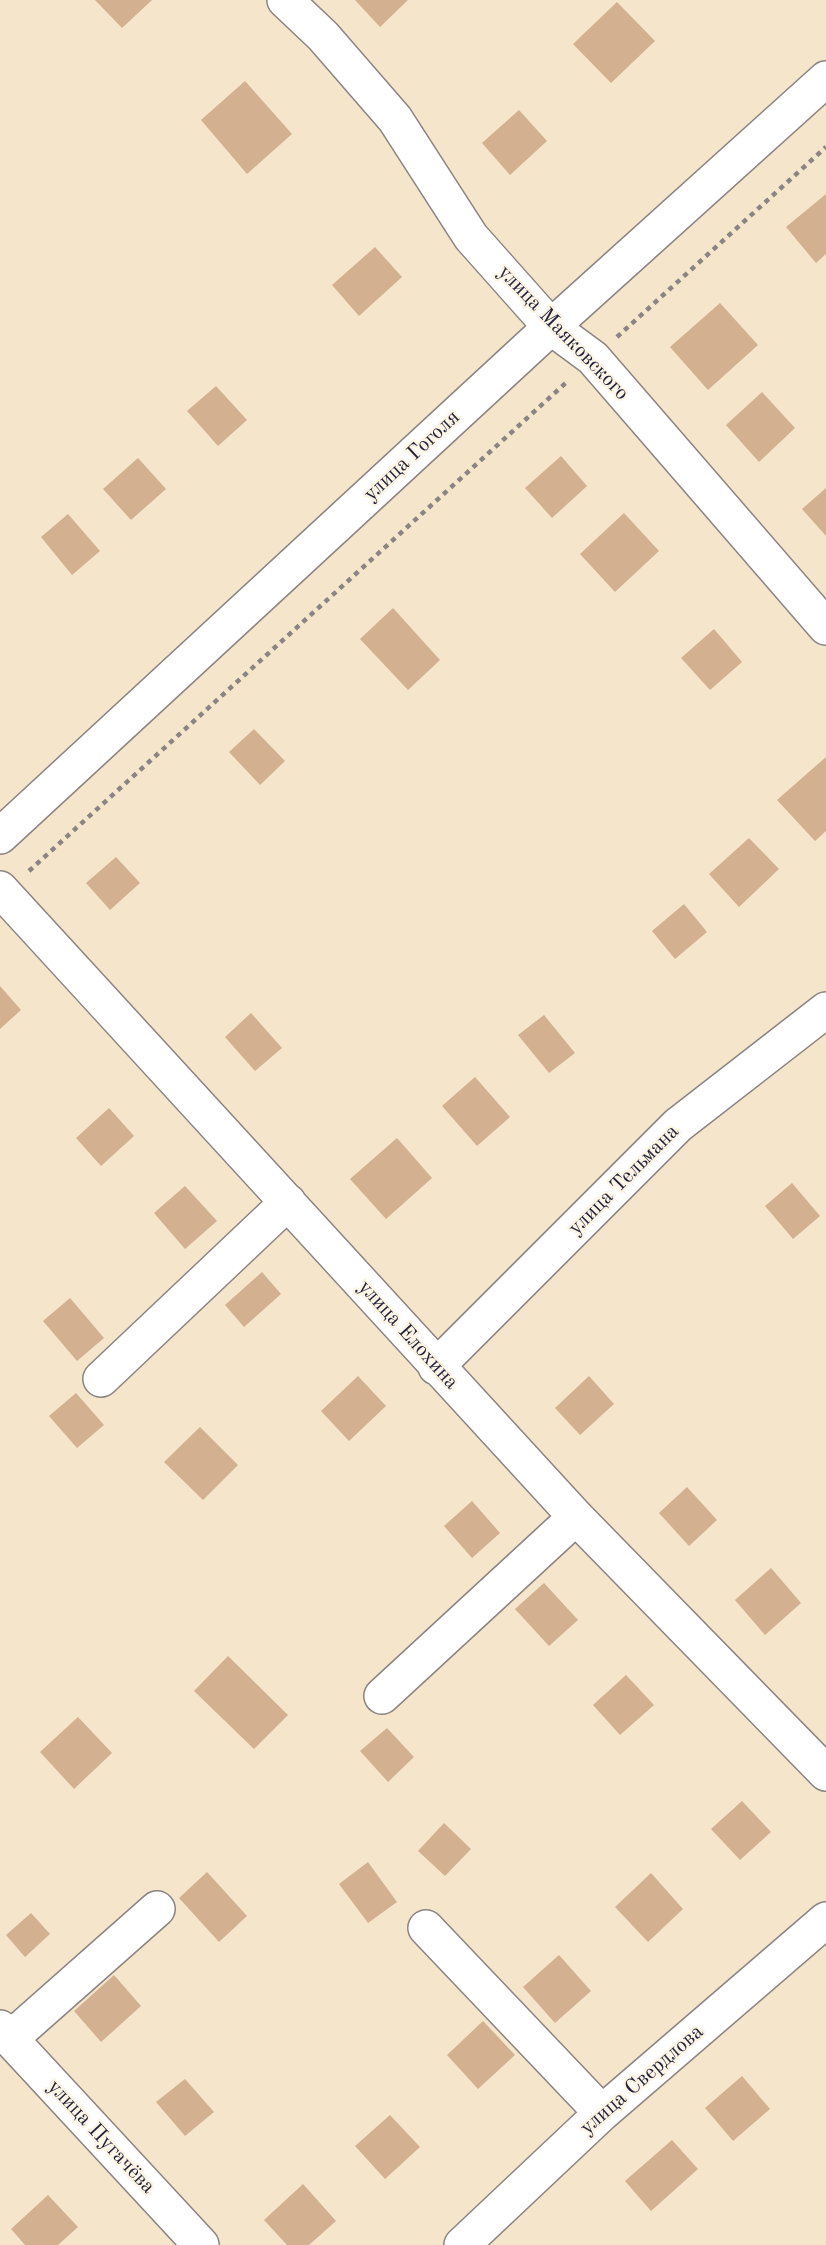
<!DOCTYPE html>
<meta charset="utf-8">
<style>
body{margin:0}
canvas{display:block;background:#f4e5cb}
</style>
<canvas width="826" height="2245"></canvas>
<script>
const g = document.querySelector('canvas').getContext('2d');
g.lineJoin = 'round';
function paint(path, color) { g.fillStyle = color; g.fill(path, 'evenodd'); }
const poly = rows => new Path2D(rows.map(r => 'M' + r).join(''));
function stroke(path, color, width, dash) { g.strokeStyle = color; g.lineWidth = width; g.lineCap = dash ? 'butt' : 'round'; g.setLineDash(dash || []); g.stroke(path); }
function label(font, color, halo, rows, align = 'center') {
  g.font = font + ' "Old Standard TT",serif'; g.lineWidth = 5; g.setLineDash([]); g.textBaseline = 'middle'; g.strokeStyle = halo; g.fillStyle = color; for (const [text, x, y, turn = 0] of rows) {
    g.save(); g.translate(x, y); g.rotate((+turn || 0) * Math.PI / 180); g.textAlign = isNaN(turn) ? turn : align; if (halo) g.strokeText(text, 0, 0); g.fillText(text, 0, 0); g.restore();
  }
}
const building = poly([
 [95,0,152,0,122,28],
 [355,0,408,0,380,27],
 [617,2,655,41,611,83,573,44],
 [245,81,292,134,247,174,201,120],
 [519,110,547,141,510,175,482,143],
 [826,194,826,254,816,263,786,227],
 [375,247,402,277,359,316,332,285],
 [720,303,758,345,708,390,670,347],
 [216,386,247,420,218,446,187,411],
 [762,392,795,428,759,462,726,425],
 [561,456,587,486,552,518,525,488],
 [138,458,166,489,131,520,103,489],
 [826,488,826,536,802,509],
 [624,513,659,551,615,592,580,554],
 [68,514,100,551,72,575,41,537],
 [393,608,440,660,408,690,360,639],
 [714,629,742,662,710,690,681,658],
 [254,729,285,761,260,785,229,752],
 [826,757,826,831,815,841,777,800],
 [749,838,779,869,739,907,709,874],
 [116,857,140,883,110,910,86,883],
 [684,904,707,932,675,959,652,931],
 [0,986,21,1010,0,1029],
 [251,1013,282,1048,255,1071,225,1037],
 [544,1015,575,1053,549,1073,518,1035],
 [475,1077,510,1117,477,1146,442,1106],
 [109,1108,134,1136,101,1166,76,1138],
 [397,1138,432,1178,386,1219,350,1179],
 [792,1183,820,1216,793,1239,765,1206],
 [185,1186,217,1221,185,1249,154,1213],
 [262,1272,281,1294,244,1327,225,1305],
 [70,1298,104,1338,77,1361,43,1321],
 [358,1376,386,1406,349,1441,321,1411],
 [589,1376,614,1404,580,1435,555,1408],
 [76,1393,104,1425,77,1448,49,1416],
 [200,1427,238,1465,203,1500,164,1462],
 [687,1487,717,1520,689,1546,659,1513],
 [472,1501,500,1533,472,1558,444,1526],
 [771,1568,801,1603,765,1635,735,1600],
 [544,1583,578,1620,549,1646,515,1609],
 [228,1656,288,1715,254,1749,194,1691],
 [626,1675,654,1705,620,1735,593,1705],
 [78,1717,112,1753,74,1789,40,1752],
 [387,1728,414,1757,388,1782,360,1751],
 [742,1801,771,1832,740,1860,711,1829],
 [444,1823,471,1849,445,1876,418,1851],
 [368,1862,397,1902,368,1923,339,1884],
 [207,1872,247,1916,219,1942,179,1898],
 [651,1873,683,1909,648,1942,615,1907],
 [31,1913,50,1934,25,1957,6,1935],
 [559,1955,591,1991,555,2023,523,1987],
 [114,1975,141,2006,101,2042,74,2011],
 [483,2021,515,2055,478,2089,447,2055],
 [742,2076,770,2109,733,2141,705,2108],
 [185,2079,214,2112,185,2136,156,2102],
 [390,2115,420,2147,385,2179,355,2146],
 [672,2140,698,2169,651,2211,625,2181],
 [303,2184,336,2221,309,2245,287,2245,264,2220],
 [48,2195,78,2227,58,2245,25,2245,11,2229]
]);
const path = poly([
 [617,337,826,147],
 [29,871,569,380]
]);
const minor = poly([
 [285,0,323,36,395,119,471,237,551,327,593,358,826,627],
 [0,836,551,327,826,79],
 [0,889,576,1517,826,1773],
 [436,1367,678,1125,826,1010],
 [101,1379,288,1202],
 [382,1696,576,1517],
 [426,1928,602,2113],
 [0,2028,201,2245],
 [10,2039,157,1909],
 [462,2245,602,2113,826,1920]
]);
const streetNames = [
 ["улица Маяковского",563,333,46],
 ["улица Гоголя",412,456,-43],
 ["улица Тельмана",624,1180,-45],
 ["улица Елохина",408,1335,48],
 ["улица Свердлова",642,2080,-41],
 ["улица Пугачёва",101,2137,47]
];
paint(building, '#d3b08f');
stroke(minor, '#8b8483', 38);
stroke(path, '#8b8483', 4.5, [5, 5]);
stroke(minor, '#fff', 35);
label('21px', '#22223b', '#fcf5e5', streetNames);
</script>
